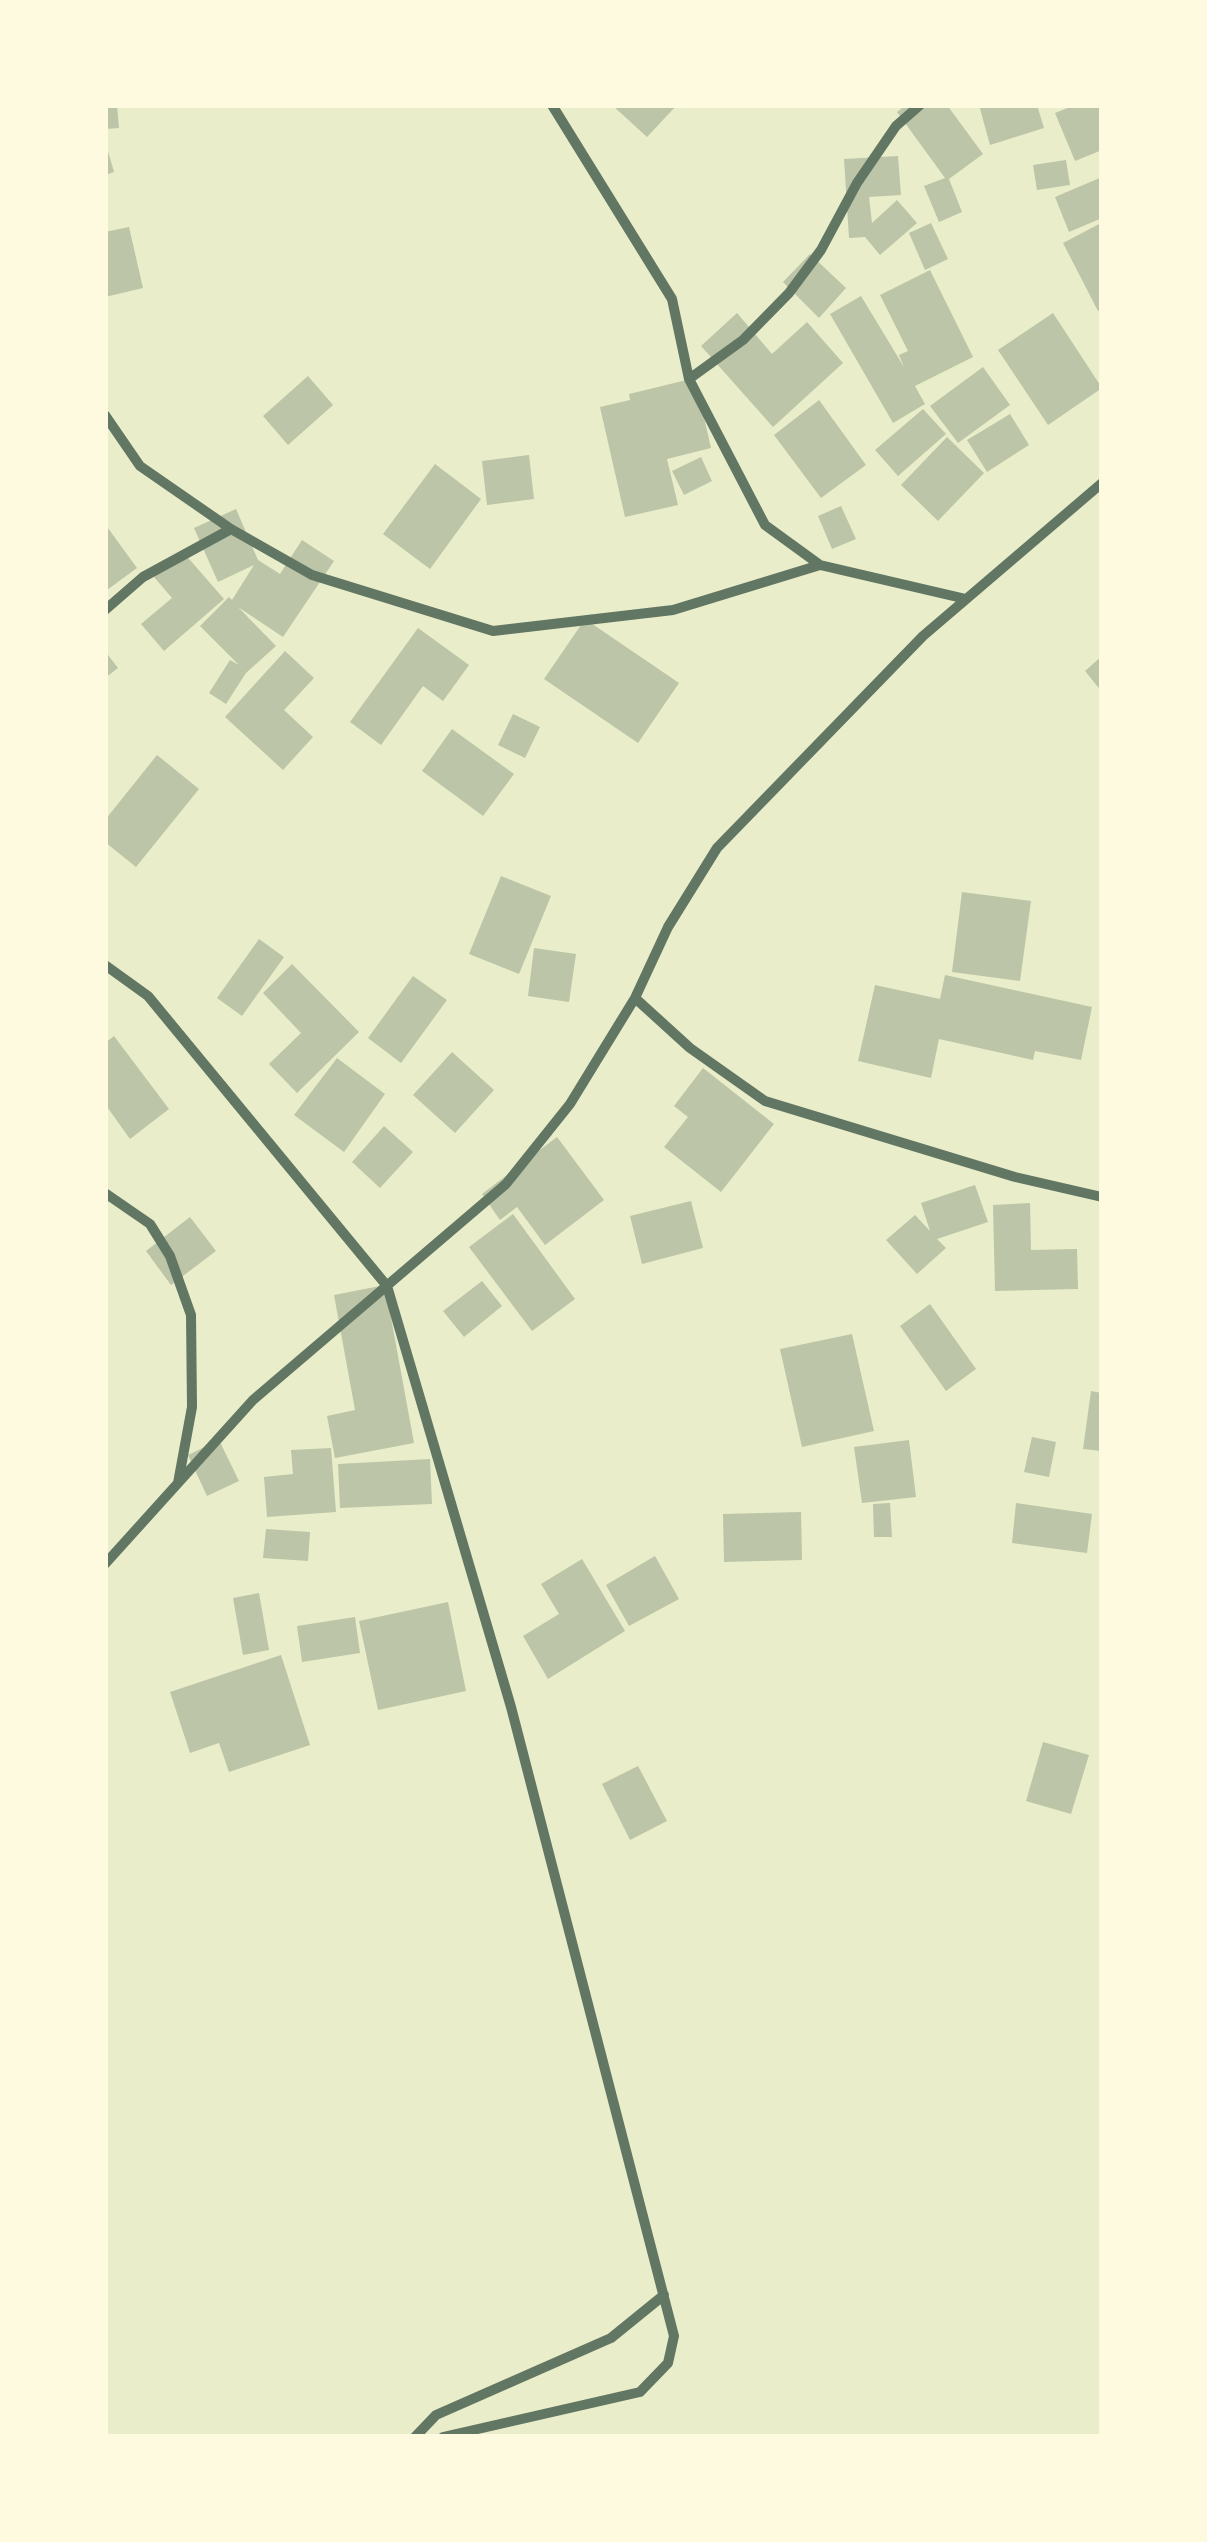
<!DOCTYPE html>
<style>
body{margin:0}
#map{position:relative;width:1207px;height:2542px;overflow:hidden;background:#e9edc9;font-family:Manrope,sans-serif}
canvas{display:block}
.frame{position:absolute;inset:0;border:108px solid #fefae0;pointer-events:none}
</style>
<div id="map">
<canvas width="1207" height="2542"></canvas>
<div class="frame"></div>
</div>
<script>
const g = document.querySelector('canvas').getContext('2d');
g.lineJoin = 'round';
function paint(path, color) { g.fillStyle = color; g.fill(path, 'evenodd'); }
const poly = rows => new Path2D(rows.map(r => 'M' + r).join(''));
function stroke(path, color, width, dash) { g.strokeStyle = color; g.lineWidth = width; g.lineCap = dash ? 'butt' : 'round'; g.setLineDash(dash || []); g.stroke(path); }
const building = poly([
 [105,105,117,105,119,128,105,129],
 [612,105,677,105,647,137],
 [906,105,947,105,983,154,949,179,962,212,939,222,924,186,945,178,897,112],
 [979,105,1037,105,1044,128,990,145],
 [1075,105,1102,105,1102,150,1075,161,1055,113],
 [105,141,114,172,105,175],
 [898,156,901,195,869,197,872,223,897,200,917,223,880,255,865,237,849,238,844,159],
 [1066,160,1070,185,1037,190,1033,165],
 [1102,177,1102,218,1069,232,1055,197],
 [931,223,948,259,925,270,909,233],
 [1101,223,1102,309,1098,311,1063,243],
 [129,227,143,288,105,297,105,232],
 [810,254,846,288,819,318,783,282],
 [930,270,973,357,915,386,925,404,893,423,830,314,861,296,904,367,899,355,908,351,880,295],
 [737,313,772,354,807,322,843,363,773,427,701,346],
 [1053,313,1102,388,1048,425,998,350],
 [983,367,1010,405,958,443,930,406],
 [308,376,333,405,288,445,263,416],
 [695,378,711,448,667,459,678,505,625,517,600,407,630,400,629,394],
 [819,400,866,465,821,498,774,435],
 [923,409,946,434,898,476,875,450],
 [1010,414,1029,445,987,472,967,440],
 [947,437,984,473,938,521,901,485],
 [529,455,534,499,487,505,482,461],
 [701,457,712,481,684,495,672,471],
 [435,464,481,499,430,569,383,534],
 [841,506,856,539,832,549,818,516],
 [236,509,258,560,280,574,302,540,334,561,283,637,238,607,276,646,246,673,226,704,209,693,230,660,239,665,200,626,229,597,232,600,254,565,218,582,194,528],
 [105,524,137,568,107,590,105,587],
 [183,552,224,599,164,651,141,624,172,598,154,577],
 [585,619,679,683,638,743,544,679],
 [418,628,469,665,443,701,423,686,381,745,350,722],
 [105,651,118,668,105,678],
 [285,651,314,678,284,710,313,737,283,770,225,717],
 [1102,656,1102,692,1085,671],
 [513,714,540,727,525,758,498,745],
 [452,729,514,774,483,816,422,771],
 [157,755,199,789,136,867,105,842,105,820],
 [501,876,551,896,519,974,469,954],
 [962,892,1031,901,1020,981,952,972],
 [259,939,284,957,242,1016,217,998],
 [534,948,576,954,569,1002,528,996],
 [292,964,359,1032,297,1093,269,1064,301,1033,263,993],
 [945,975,1092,1007,1081,1060,1035,1051,1033,1060,939,1039,931,1078,858,1061,875,985,940,999],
 [413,976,447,1000,401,1063,368,1038],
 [114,1036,169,1109,130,1139,105,1104,105,1043],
 [452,1052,494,1090,455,1133,413,1095],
 [337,1058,385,1094,344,1152,294,1115],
 [703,1068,774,1124,721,1192,664,1147,688,1117,674,1106],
 [384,1126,413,1152,380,1188,352,1162],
 [557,1137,604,1200,545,1245,517,1207,500,1220,482,1194],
 [975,1185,988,1222,937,1239,946,1248,917,1274,886,1240,915,1215,930,1231,921,1203],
 [691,1201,703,1248,642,1264,630,1216],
 [1030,1203,1031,1250,1077,1249,1078,1289,995,1291,993,1205],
 [513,1214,575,1299,532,1331,469,1247],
 [190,1217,216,1251,171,1285,146,1251],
 [482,1281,502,1306,464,1337,443,1311],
 [385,1285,414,1443,335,1458,327,1416,355,1410,334,1295],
 [930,1304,976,1369,946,1391,900,1326],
 [852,1334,874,1431,802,1447,780,1349],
 [1091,1391,1102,1393,1102,1451,1083,1449],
 [1032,1437,1056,1442,1049,1477,1024,1472],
 [219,1440,239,1481,207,1496,188,1455],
 [909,1440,916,1497,862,1503,854,1447],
 [331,1448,336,1512,267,1517,264,1477,293,1474,291,1450],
 [430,1459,432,1504,340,1508,338,1464],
 [890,1503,892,1537,874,1537,873,1504],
 [1016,1503,1092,1514,1087,1553,1012,1543],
 [801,1512,802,1560,724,1562,723,1514],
 [266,1529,310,1532,308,1561,263,1558],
 [655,1556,679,1599,629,1626,606,1585],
 [582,1559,625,1631,548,1679,523,1636,559,1614,541,1584],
 [259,1593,269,1650,243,1655,233,1598],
 [448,1602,466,1691,378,1710,359,1621],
 [355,1617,360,1653,302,1662,297,1626],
 [281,1655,310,1745,229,1772,219,1743,190,1753,170,1692],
 [1043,1742,1089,1755,1071,1814,1026,1801],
 [638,1766,667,1821,630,1840,602,1784]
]);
const minor = poly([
 [552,105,672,299,689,379,765,525,820,565,966,599],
 [689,379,743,340,789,293,821,250,857,183,896,126,920,105],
 [105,415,140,466,231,529,312,575,493,631,673,610,820,565],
 [105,610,143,577,231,529],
 [105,965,148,996,387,1286,511,1707,674,2336,668,2363,640,2392,443,2437],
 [635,998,690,1048,765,1101,1015,1177,1102,1197],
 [105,1193,150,1224,170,1256,191,1315,192,1407,178,1483],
 [105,1564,253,1400,506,1184,570,1104,635,998,668,927,717,848,923,636,1102,483],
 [415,2437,436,2415,611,2338,664,2295]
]);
paint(building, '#bcc5a7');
stroke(minor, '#617663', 10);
</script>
